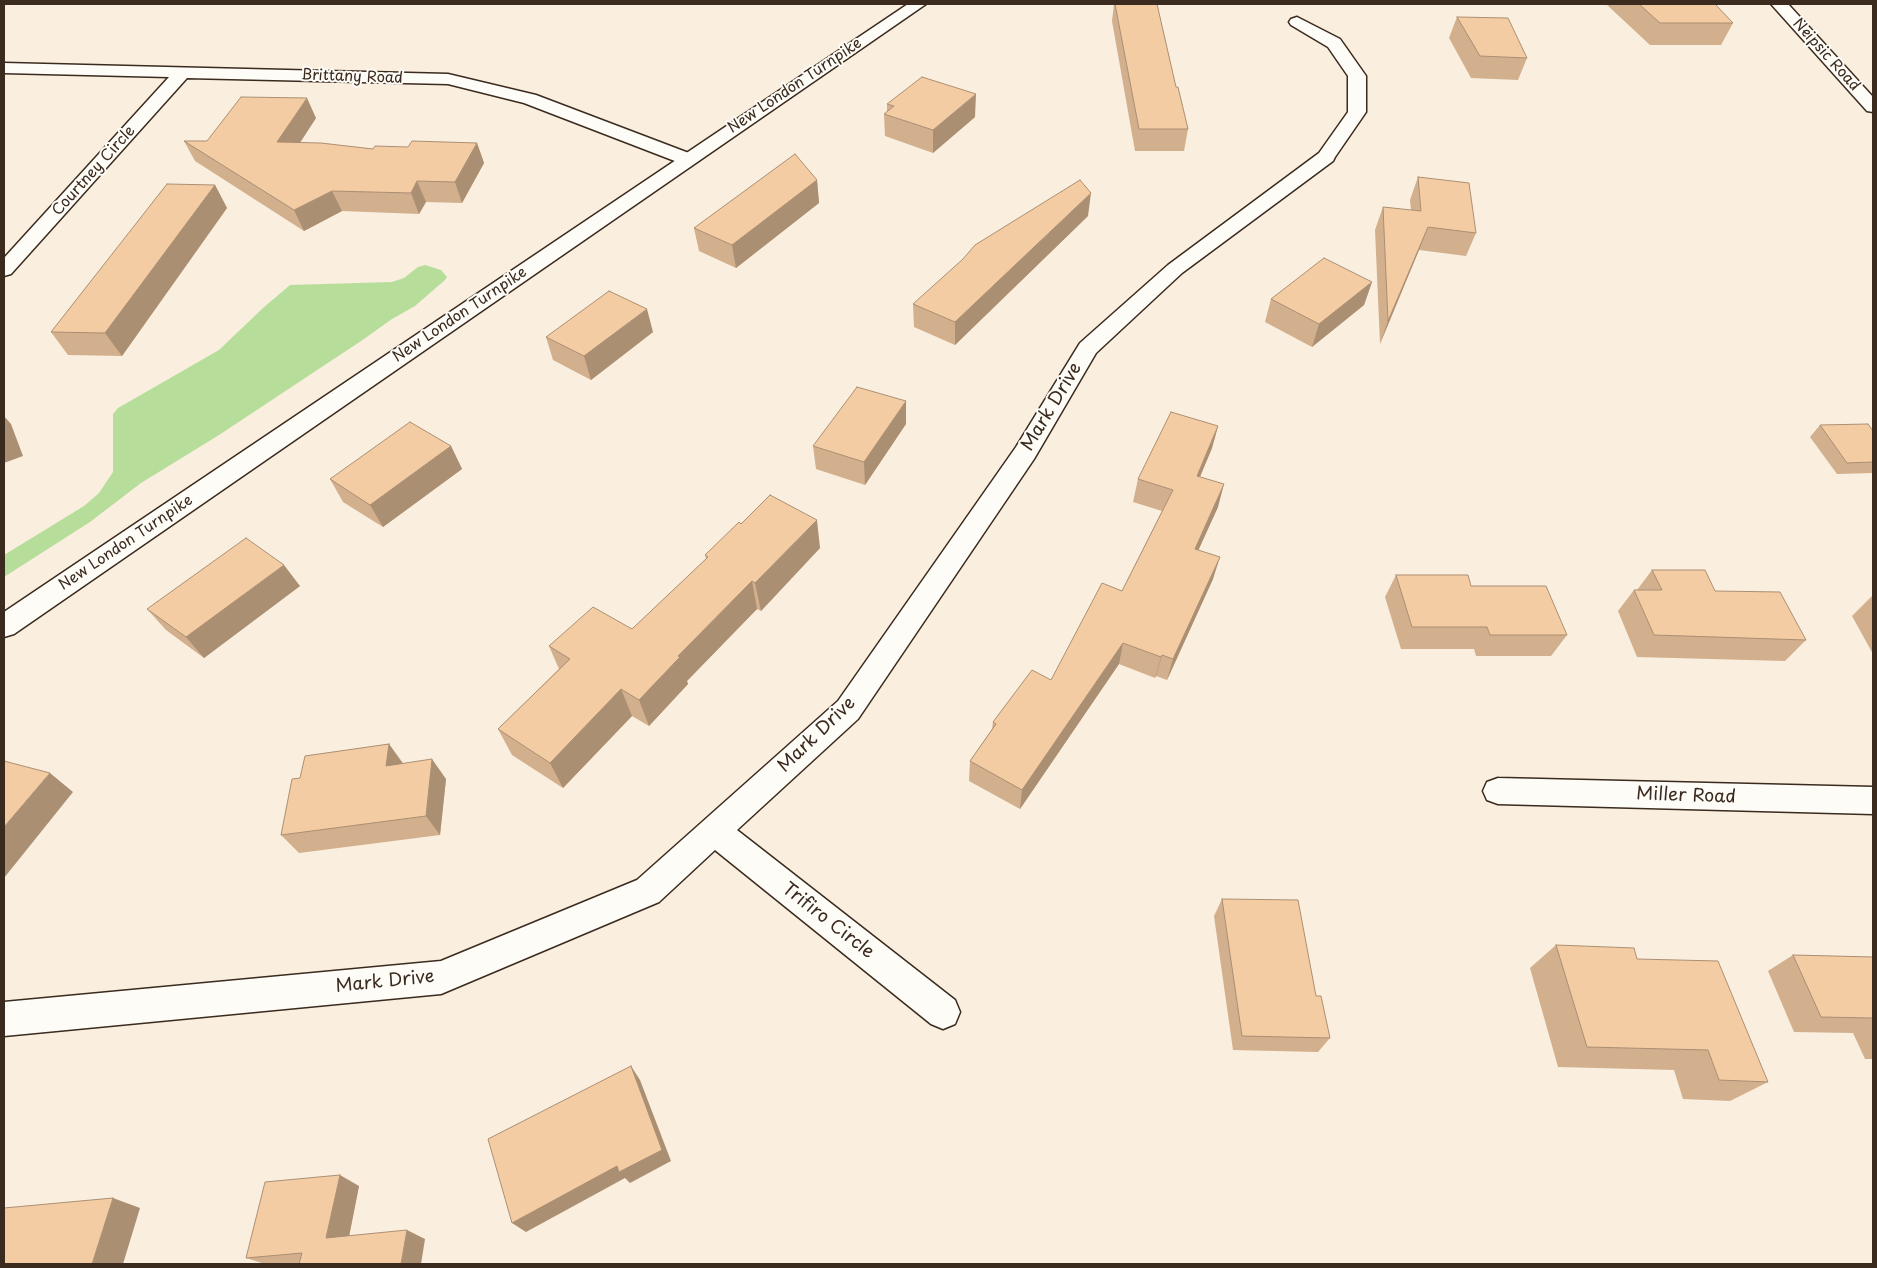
<!DOCTYPE html>
<style>
body{margin:0}
#map{position:relative;width:1877px;height:1268px;overflow:hidden;background:#faeede;font-family:"Playpen Sans",sans-serif}
canvas{display:block}
.frame{position:absolute;inset:0;border:5px solid #3b2a1e;pointer-events:none}
</style>
<div id="map">
<canvas width="1877" height="1268"></canvas>
<div class="frame"></div>
</div>
<script>
const g = document.querySelector('canvas').getContext('2d');
g.lineJoin = 'round';
function paint(path, color) { g.fillStyle = color; g.fill(path, 'evenodd'); }
const poly = rows => new Path2D(rows.map(r => 'M' + r).join(''));
function stroke(path, color, width, dash) { g.strokeStyle = color; g.lineWidth = width; g.lineCap = dash ? 'butt' : 'round'; g.setLineDash(dash || []); g.stroke(path); }
function label(font, color, halo, rows, align = 'center') {
  g.font = font + ' "Playpen Sans",sans-serif'; g.lineWidth = 4; g.setLineDash([]); g.textBaseline = 'middle'; g.strokeStyle = halo; g.fillStyle = color; for (const [text, x, y, turn = 0] of rows) {
    g.save(); g.translate(x, y); g.rotate((+turn || 0) * Math.PI / 180); g.textAlign = isNaN(turn) ? turn : align; if (halo) g.strokeText(text, 0, 0); g.fillText(text, 0, 0); g.restore();
  }
}
const green = poly([
 [425,265,441,270,447,277,445,280,415,306,392,319,361,341,219,435,141,483,90,522,4,577,4,555,84,506,99,493,113,472,113,414,118,408,219,350,263,308,290,285,392,282,404,278,418,267]
]);
const street = poly([
 [1297,17,1340,39,1366,76,1366,112,1335,157,1333,161,1182,273,1096,353,1034,459,858,719,737,830,955,1000,960,1012,955,1024,943,1029,931,1024,715,850,659,902,441,994,4,1036,4,1002,441,961,637,880,838,701,1016,447,1080,343,1168,265,1319,153,1348,112,1348,76,1328,47,1291,25,1289,22,1291,19,1297,17],
 [4,63,448,74,536,95,694,155,696,159,694,163,687,165,680,163,524,103,448,84,187,78,11,274,4,276,4,258,169,77,4,73,4,63],
 [1498,778,1873,787,1873,814,1498,804,1487,800,1483,791,1487,782,1498,778]
]);
const secondary = poly([
 [908,4,926,4,14,634,4,637,4,612,908,4],
 [1771,4,1788,4,1873,97,1873,112,1867,111,1771,4]
]);
const wall = poly([
 [1114,4,1157,4,1176,87,1188,129,1184,151,1135,151,1112,21],
 [1606,4,1715,4,1733,23,1721,45,1650,45],
 [1457,17,1527,58,1518,80,1471,78,1449,38],
 [887,104,975,117,933,153,885,136,884,114,887,111],
 [316,118,300,142,373,149,477,143,484,163,462,203,426,202,419,214,342,211,304,231,195,161,184,141,207,141],
 [1418,177,1476,233,1466,256,1419,250,1380,344,1375,230,1383,207,1411,210,1410,200],
 [817,180,819,203,736,268,699,251,694,228],
 [215,185,227,208,122,356,68,355,51,332,92,280],
 [1088,216,955,345,914,327,913,304],
 [1372,282,1364,305,1312,347,1265,322,1271,299],
 [653,332,591,380,553,360,546,337],
 [906,424,865,485,816,469,813,446],
 [1820,425,1873,431,1873,473,1837,474,1810,437],
 [1218,426,1212,448,1200,477,1218,507,1198,550,1213,579,1167,680,1156,676,1155,678,1119,664,1020,809,969,781,970,761,992,729,993,722,1051,680,1122,591,1162,511,1133,502,1138,479],
 [451,446,462,469,383,527,343,502,330,479],
 [741,524,820,548,761,611,757,609,687,681,688,684,649,726,632,716,563,788,512,755,498,729,559,669,549,646,632,629,706,559,705,555],
 [1652,570,1715,591,1806,640,1785,661,1637,657,1618,611,1634,590,1637,590],
 [1396,575,1471,586,1567,635,1551,656,1476,656,1474,649,1401,649,1385,597],
 [300,586,204,658,166,630,147,609],
 [1873,595,1873,654,1852,616],
 [389,744,403,763,446,779,440,835,299,853,281,835,300,778],
 [1222,899,1316,996,1330,1038,1318,1052,1233,1050,1214,916],
 [1556,945,1637,959,1768,1082,1730,1101,1683,1099,1674,1070,1558,1067,1530,968],
 [1793,955,1873,957,1873,1059,1865,1059,1853,1033,1794,1032,1768,971],
 [359,1186,349,1236,425,1239,299,1263,265,1264,246,1258]
]);
const shadedWall = poly([
 [976,94,975,117,933,153,933,130],
 [307,98,316,118,287,163,277,142],
 [477,143,484,163,462,203,455,182],
 [817,180,819,203,736,268,732,245],
 [417,181,426,202,419,214,411,193],
 [215,185,227,208,122,356,105,333],
 [332,191,342,211,304,231,294,210],
 [1091,193,1088,216,955,345,955,322],
 [1428,227,1419,250,1380,344,1388,321],
 [1372,282,1364,305,1312,347,1319,324],
 [647,309,653,332,591,380,584,356],
 [906,401,906,424,865,485,864,462],
 [4,416,11,424,23,456,4,463],
 [1218,426,1212,448,1191,498,1197,476],
 [451,446,462,469,383,527,370,505],
 [1224,484,1218,507,1189,571,1195,549],
 [817,520,820,548,761,611,755,583],
 [1220,557,1213,579,1167,680,1173,659],
 [284,565,300,586,204,658,186,637],
 [752,581,757,609,687,681,688,684,649,726,639,700,678,656],
 [1123,643,1119,664,1020,809,1022,790],
 [1162,655,1156,676,1155,678,1161,657],
 [621,689,632,716,563,788,550,763],
 [389,744,403,764,386,766],
 [432,759,446,779,440,835,426,816],
 [50,773,73,792,4,878,4,827],
 [631,1066,640,1080,671,1161,630,1183,625,1178,526,1232,512,1223],
 [340,1175,359,1186,347,1247,326,1238],
 [113,1198,140,1208,123,1264,92,1264],
 [407,1230,425,1239,421,1264,401,1264]
]);
const building = poly([
 [1115,4,1157,4,1176,87,1178,87,1188,129,1139,129,1115,4],
 [1639,4,1715,4,1733,23,1660,23,1639,4],
 [1457,17,1508,18,1527,58,1480,56,1457,17],
 [922,77,976,94,933,130,884,114,894,106,887,104,922,77],
 [241,97,307,98,277,142,321,143,373,149,375,146,408,147,412,141,477,143,455,182,417,181,411,193,332,191,294,210,184,141,207,141,241,97],
 [795,154,817,180,732,245,694,228,795,154],
 [1418,177,1469,183,1476,233,1428,227,1388,321,1383,207,1421,211,1418,177],
 [1080,180,1091,193,955,322,913,304,963,259,975,245,1080,180],
 [167,184,215,185,105,333,51,332,167,184],
 [1324,258,1372,282,1319,324,1271,299,1324,258],
 [609,291,647,309,584,356,546,337,609,291],
 [857,387,906,401,864,462,813,446,857,387],
 [1171,412,1218,426,1197,476,1224,484,1195,549,1220,557,1173,659,1162,655,1161,657,1123,643,1022,790,970,761,996,724,993,722,1032,670,1051,680,1102,583,1122,591,1173,490,1138,479,1171,412],
 [410,422,451,446,370,505,330,479,410,422],
 [1868,424,1873,431,1873,462,1847,463,1820,425,1868,424],
 [770,495,817,520,755,583,752,581,678,656,680,657,639,700,621,689,550,763,498,729,570,659,549,646,593,607,632,629,708,557,705,555,739,522,741,524,770,495],
 [246,538,284,565,186,637,147,609,246,538],
 [1652,570,1705,570,1715,591,1780,592,1806,640,1654,635,1634,590,1662,590,1652,570],
 [1396,575,1468,575,1471,586,1546,586,1567,635,1490,635,1487,627,1412,627,1396,575],
 [389,744,386,766,432,759,426,816,281,835,292,779,300,778,305,756,389,744],
 [4,761,50,773,4,827,4,761],
 [1222,899,1298,900,1316,996,1321,996,1330,1038,1242,1036,1222,899],
 [1556,945,1634,948,1637,959,1718,961,1768,1082,1719,1080,1708,1050,1587,1047,1556,945],
 [1793,955,1873,957,1873,1018,1821,1017,1793,955],
 [631,1066,662,1150,619,1172,617,1166,512,1223,488,1139,631,1066],
 [340,1175,326,1238,407,1230,401,1264,299,1264,302,1253,246,1258,265,1182,340,1175],
 [113,1198,92,1264,4,1264,4,1208,113,1198]
]);
const farStreetnames = [
 ["Neipsic Road",1826,55,48],
 ["Brittany Road",352,77,2],
 ["New London Turnpike",795,86,-34],
 ["Courtney Circle",94,171,-48],
 ["New London Turnpike",460,315,-34],
 ["New London Turnpike",126,543,-34]
];
const streetNames = [
 ["Mark Drive",1052,407,-59],
 ["Mark Drive",817,735,-44],
 ["Miller Road",1686,796,2],
 ["Trifiro Circle",828,921,38],
 ["Mark Drive",385,982,-6]
];
paint(green, '#b6de9a');
stroke(street, '#3b2a1e', 3);
stroke(secondary, '#3b2a1e', 3);
paint(street, '#fdfcf7');
paint(secondary, '#fdfcf7');
paint(wall, '#d2af8d');
paint(shadedWall, '#ab8f73');
paint(building, '#f4cca4');
stroke(building, '#ab8f73', 1);
label('15px', '#3b2a1e', '#fdfcf7', farStreetnames);
label('18px', '#3b2a1e', '#fdfcf7', streetNames);
</script>
